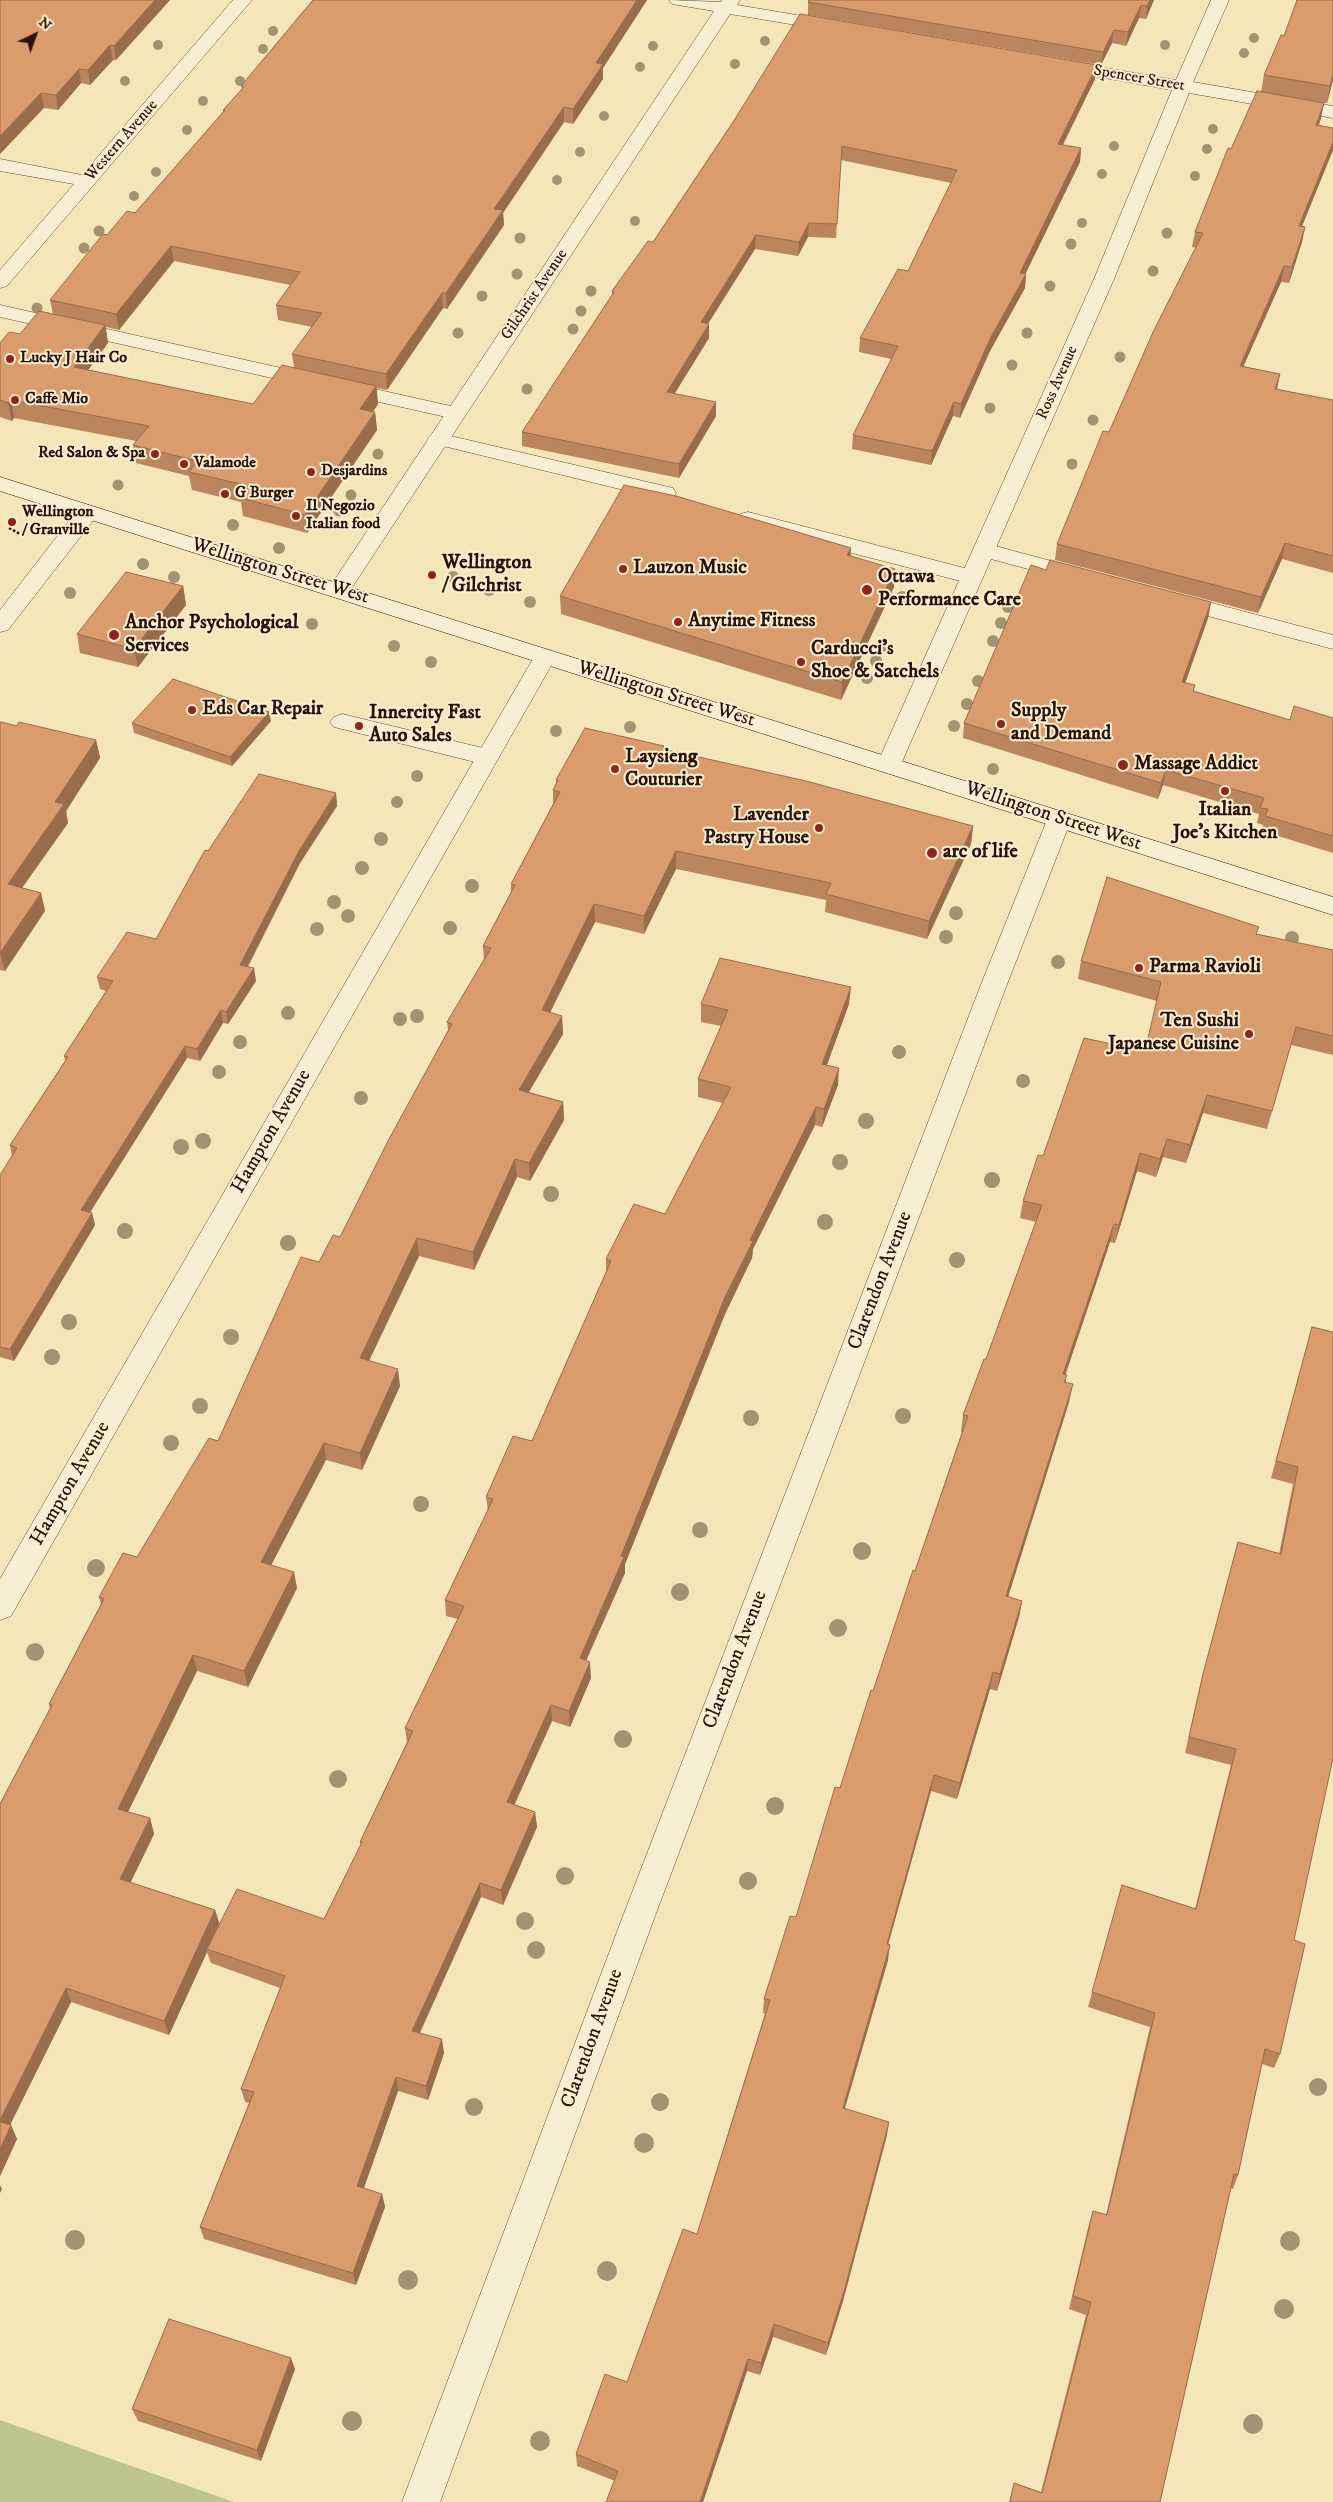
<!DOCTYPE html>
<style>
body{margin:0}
#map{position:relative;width:1333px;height:2502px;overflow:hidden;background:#f5e6ba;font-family:"IM FELL DW Pica",serif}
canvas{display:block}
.north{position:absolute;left:10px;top:10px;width:50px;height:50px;-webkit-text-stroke:4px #f8efd2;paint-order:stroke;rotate:42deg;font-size:14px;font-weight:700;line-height:20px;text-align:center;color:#2c1208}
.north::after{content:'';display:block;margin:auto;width:18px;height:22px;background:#2c1208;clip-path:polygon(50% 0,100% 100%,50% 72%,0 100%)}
</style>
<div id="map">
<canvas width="1333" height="2502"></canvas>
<div class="north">N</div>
</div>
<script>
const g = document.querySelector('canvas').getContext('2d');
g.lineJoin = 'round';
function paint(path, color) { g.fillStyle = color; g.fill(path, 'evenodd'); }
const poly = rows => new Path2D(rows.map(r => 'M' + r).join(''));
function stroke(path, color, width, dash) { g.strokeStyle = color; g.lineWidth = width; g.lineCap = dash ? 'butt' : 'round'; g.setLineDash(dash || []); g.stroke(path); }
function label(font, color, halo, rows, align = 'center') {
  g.font = font + ' "IM FELL DW Pica",serif'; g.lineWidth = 4; g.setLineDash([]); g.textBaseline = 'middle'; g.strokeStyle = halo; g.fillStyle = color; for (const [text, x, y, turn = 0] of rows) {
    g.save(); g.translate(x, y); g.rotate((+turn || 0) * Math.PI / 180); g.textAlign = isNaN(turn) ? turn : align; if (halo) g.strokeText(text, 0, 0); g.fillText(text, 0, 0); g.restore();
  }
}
const green = poly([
 [0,2420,234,2502,0,2502]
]);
const path = poly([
 [9,528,20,534]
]);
const lane = poly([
 [0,305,455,407,462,409,465,413,462,417,455,419,0,317,0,305],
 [438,433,673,488,676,493,673,498,665,500,431,443,427,439,431,435,438,433],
 [748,512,980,572,983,577,980,582,972,584,740,524,737,519,740,514,748,512],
 [984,543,1092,572,1095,577,1092,582,1084,584,976,555,973,550,976,545,984,543],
 [1174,593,1333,635,1333,649,1166,605,1163,600,1166,595,1174,593],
 [342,714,487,749,495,751,499,757,495,763,487,765,334,727,330,722,334,717,342,714]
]);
const street = poly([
 [233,0,252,0,7,286,0,288,0,270,74,184,0,171,0,159,82,175,233,0],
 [669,0,721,2,722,0,740,0,737,5,832,21,838,22,841,26,838,30,832,31,730,14,347,595,339,597,331,595,328,590,331,585,714,11,672,4,669,0],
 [1211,0,1229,0,1193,82,1333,106,1333,118,1189,93,1114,279,901,764,897,770,889,772,881,770,877,764,1094,279,1172,90,1059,70,1053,69,1050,65,1053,61,1059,60,1176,80,1211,0],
 [87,506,95,508,98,513,95,518,8,630,0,632,0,610,79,508,87,506],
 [545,650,553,652,556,657,11,1616,0,1620,0,1579,534,657,537,652,545,650],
 [1059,812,1068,814,1071,820,1006,987,655,1916,440,2502,402,2502,623,1916,980,987,1047,820,1050,814,1059,812]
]);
const secondary = poly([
 [0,477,1333,897,1333,915,0,491,0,477]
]);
const trees = [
 [273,31,5],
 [1254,38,5],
 [765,41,5],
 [158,45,5],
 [1165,45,5],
 [653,46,5],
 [263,49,5],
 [1244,53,5],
 [735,64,5],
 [640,67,5],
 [125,81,5],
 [240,81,5],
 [203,101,5],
 [604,116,5],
 [1213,129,5],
 [187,130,5],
 [1114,146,5],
 [1207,149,5],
 [580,152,5],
 [156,172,5],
 [1102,174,5],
 [1195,176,5],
 [557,180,5],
 [134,196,5],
 [635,221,5],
 [1082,223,5],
 [99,231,5.5],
 [1167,233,5.5],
 [520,238,5.5],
 [1071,244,5.5],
 [84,248,5.5],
 [1153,271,5.5],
 [517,274,5.5],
 [1050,286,5.5],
 [591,291,5.5],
 [482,296,5.5],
 [37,308,5.5],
 [581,311,5.5],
 [573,329,5.5],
 [458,333,5.5],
 [1027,333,5.5],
 [1120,357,5.5],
 [1012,365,5.5],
 [527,389,5.5],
 [990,408,5.5],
 [1093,420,5.5],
 [378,454,5.5],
 [1072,464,5.5],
 [118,485,5.5],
 [351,495,5.5],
 [339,511,5.5],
 [233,525,6],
 [279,548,6],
 [143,564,6],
 [174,577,6],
 [453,577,6],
 [489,590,6],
 [70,593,6],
 [902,597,6],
 [530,602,6],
 [1008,607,6],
 [1001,623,6],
 [312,624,6],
 [993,641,6],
 [394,646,6],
 [882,646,6],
 [876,661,6],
 [431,662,6],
 [867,678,6],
 [978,681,6],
 [967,704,6],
 [457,708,6],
 [954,726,6],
 [630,727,6],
 [556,731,6],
 [993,769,6],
 [417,776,6],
 [397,802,6],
 [381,839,7],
 [362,868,7],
 [472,886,7],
 [334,902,7],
 [956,913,7],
 [348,916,7],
 [450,928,7],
 [317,929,7],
 [946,937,7],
 [1292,938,7],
 [1058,962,7],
 [288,1013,7],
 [417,1016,7],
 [400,1019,7],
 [240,1042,7],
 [899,1052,7],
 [219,1072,7],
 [1023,1081,7],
 [361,1098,7],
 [866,1121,8],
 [203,1141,8],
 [181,1147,8],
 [840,1162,8],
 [992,1180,8],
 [551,1194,8],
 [825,1222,8],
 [125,1231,8],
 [288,1243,8],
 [957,1260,8],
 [69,1322,8],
 [231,1337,8],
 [52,1357,8],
 [200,1406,8],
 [903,1416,8],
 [751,1418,8],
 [171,1443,8],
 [421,1504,8],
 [700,1530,8],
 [862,1551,9],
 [96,1568,9],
 [680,1592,9],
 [838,1628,9],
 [35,1652,9],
 [623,1739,9],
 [338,1779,9],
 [775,1806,9],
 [565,1876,9],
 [748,1881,9],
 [525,1921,9],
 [536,1950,9],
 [1318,2087,9],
 [660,2102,9],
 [474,2107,9],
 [644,2143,10],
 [75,2240,10],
 [1290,2241,10],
 [607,2271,10],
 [408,2280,10],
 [1284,2309,10],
 [352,2421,10],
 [1253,2424,10],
 [540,2441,10]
];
const wall = poly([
 [0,0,170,0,116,60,113,60,90,85,81,83,58,110,44,108],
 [313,0,647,0,603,68,603,79,573,124,564,122,503,213,504,225,447,309,443,308,387,390,377,388,378,404,373,412,375,412,377,430,307,533,243,516,241,502,192,490,189,476,136,463,133,445,136,441,14,418,12,421,0,417,0,343,20,334,53,314,50,300,107,235,135,213,223,112,223,110,242,89,241,86],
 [174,261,290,285,276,305,278,320,312,327,292,354,294,367,253,404,88,370,108,343,106,327,119,330],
 [809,0,1154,0,1146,19,1139,18,1126,46,1112,43,1101,65,808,15,808,2],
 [1264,75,1333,80,1327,103,1324,103,1321,118,1319,125,1333,128,1333,150,1302,226,1305,227,1302,242,1289,283,1281,282,1243,366,1280,374,1277,389,1333,400,1333,573,1282,559,1258,613,1055,560,1057,544,1196,248,1192,247,1195,232,1231,149,1261,92],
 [1095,79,1063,145,1081,148,1080,162,1025,274,1026,274,1025,288,990,351,960,418,953,416,931,465,852,449,853,435,891,359,859,352,860,338,908,271,951,183,841,160,836,238,808,237,798,256,755,249,708,324,709,338,674,394,716,402,716,416,679,478,522,446,522,432,612,295,612,291,653,242,735,119],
 [851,556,894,587,841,700,561,614,560,596],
 [1046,570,1211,602,1208,618,1185,683,1194,691,1290,720,1333,718,1333,853,1262,831,1263,825,1257,823,1259,814,1163,785,1158,799,963,738,964,723],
 [183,586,186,605,138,667,80,653,77,634],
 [271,721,232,766,134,733,132,723],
 [0,724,17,726,96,740,100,758,66,811,68,823,22,888,41,893,45,911,5,971,0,970],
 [664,749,973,826,971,844,927,939,825,912,826,900,676,869,644,934,595,922,550,1013,562,1016,563,1034,529,1092,563,1102,564,1120,530,1181,517,1177,474,1270,419,1256,369,1361,400,1386,362,1470,326,1460,271,1565,297,1588,248,1687,197,1671,128,1812,150,1818,154,1834,130,1883,215,1910,219,1924,324,1919,361,1845,360,1842,407,1742,405,1728,458,1619,446,1616,445,1600,488,1511,486,1497,532,1441,606,1272,606,1259,665,1214,723,1103,698,1097,698,1079,721,1026,701,1022,701,1004,849,1004,827,1065,838,1085,822,1127,815,1125,753,1249,752,1258,725,1314,625,1564,625,1573,586,1661,591,1678,570,1727,552,1721,514,1805,535,1812,537,1827,503,1905,481,1897,420,2033,444,2053,428,2100,398,2091,364,2188,382,2194,385,2207,356,2285,204,2239,200,2227,249,2103,245,2102,241,2089,280,1988,211,1963,207,1952,169,2035,71,2002,10,2125,17,2139,0,2176,0,1804,50,1709,49,1704,101,1604,99,1597,137,1557,218,1441,319,1262,340,1237,448,1030,447,1022,484,961,483,946,511,892,511,884,553,804,553,790,556,784,556,780],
 [336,793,337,806,300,863,248,967,256,981,228,1024,223,1023,200,1061,187,1058,90,1212,92,1213,95,1225,14,1361,0,1357,0,1175,12,1156,10,1145,65,1061,64,1056,106,991,100,989,97,977,156,939,208,851],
 [1257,934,1333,950,1333,1055,1291,1045,1267,1129,1203,1113,1186,1163,1163,1157,1156,1177,1137,1171,1115,1243,1110,1242,1065,1374,1066,1382,1069,1402,1008,1597,1022,1601,1019,1617,997,1691,990,1689,957,1799,931,1791,888,1945,888,1960,845,2108,887,2135,843,2301,826,2355,773,2337,760,2375,747,2371,703,2502,606,2502,615,2481,577,2466,576,2454,627,2382,697,2234,765,2014,763,2013,764,1999,796,1917,873,1691,915,1571,962,1432,961,1432,963,1415,986,1359,1036,1222,1020,1218,1023,1201,1043,1156,1145,1051,1157,1001,1078,979,1081,961],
 [1312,1327,1294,1940,1280,2054,1274,2068,1262,2064,1238,2175,1233,2189,1231,2188,1160,2502,1009,2502,1014,2483,1041,2492,1086,2315,1069,2309,1089,2224,1093,2211,1106,2215,1150,2027,1088,2007,1122,1885,1195,1909,1231,1765,1185,1753,1199,1690,1238,1542,1279,1554,1293,1484,1271,1478],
 [295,2369,261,2461,138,2421,132,2409]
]);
const shadedWall = poly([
 [155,0,170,0,116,60,114,46],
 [637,0,647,0,603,68,603,79,573,124,573,109,596,63],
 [1150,0,1154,0,1146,19,1147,6],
 [1141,5,1139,18,1126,46,1128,32],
 [1114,30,1112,43,1101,65,1103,52],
 [110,45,113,60,90,85,88,70],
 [1097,65,1095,79,1056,158,1058,144],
 [79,69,81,83,58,110,56,95],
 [1333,74,1333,80,1327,103,1330,86],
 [41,93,44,108,0,154,0,136],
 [1324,103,1321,118,1313,140,1316,125],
 [564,107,564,122,503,213,504,225,447,309,446,293,494,209],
 [1333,142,1333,150,1296,241,1299,226],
 [1081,148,1080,162,1019,287,1020,273],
 [809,223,808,237,798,256,799,242],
 [1305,227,1302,242,1289,283,1292,267],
 [756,235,755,249,700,336,701,322],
 [171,246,174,261,119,330,116,314],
 [1284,266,1281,282,1237,381,1240,366],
 [1026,274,1025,288,990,351,960,418,961,404,991,337],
 [442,293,443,308,387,390,386,374],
 [709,324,709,338,667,406,667,392],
 [105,325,108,343,77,385,74,367],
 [1280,374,1277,389,1275,389],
 [376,386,378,404,362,427,360,409],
 [11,400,14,418,12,421,8,403],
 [716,402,716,416,679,478,679,464],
 [954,402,953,416,931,465,932,451],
 [375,412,377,430,307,533,305,515],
 [1285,543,1282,559,1258,613,1261,597],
 [851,548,850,567,847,555],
 [895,569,894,587,841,700,842,682],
 [183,586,186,605,138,667,134,649],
 [1211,602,1208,618,1180,698,1182,682],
 [269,712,271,721,232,766,230,757],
 [96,740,100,758,66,811,68,823,12,902,8,884,55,802],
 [1166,770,1163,785,1158,799,1161,783],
 [336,793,337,806,300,863,242,977,240,965,299,851],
 [973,826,971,844,927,939,929,921],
 [676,851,676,869,644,934,644,916],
 [41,893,45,911,5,971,0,953],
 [594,904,595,922,542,1028,542,1010],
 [254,968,256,981,228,1024,226,1012],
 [851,987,849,1004,821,1081,822,1064],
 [221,1010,223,1023,200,1061,197,1049],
 [562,1016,563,1034,520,1107,519,1090],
 [185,1046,187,1058,84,1222,81,1210],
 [839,1068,838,1085,822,1127,824,1109],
 [1207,1095,1203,1113,1186,1163,1190,1145],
 [563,1102,564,1120,530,1181,529,1163],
 [816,1107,815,1125,753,1249,752,1258,725,1314,625,1564,625,1573,580,1674,580,1658,725,1297,750,1240],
 [1167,1139,1163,1157,1156,1177,1160,1159],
 [1140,1153,1137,1171,1115,1243,1119,1225],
 [515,1159,517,1177,474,1270,473,1252],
 [92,1213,95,1225,14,1361,10,1349],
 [1114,1224,1110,1242,1060,1391,1063,1374],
 [417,1238,419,1256,362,1375,360,1358],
 [398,1369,400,1386,362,1470,360,1453],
 [1073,1384,1069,1402,1003,1613,1006,1596],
 [324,1443,326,1460,264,1579,261,1562],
 [294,1572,297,1588,248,1687,244,1671],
 [1022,1601,1019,1617,997,1691,1000,1674],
 [193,1655,197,1671,122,1824,118,1809],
 [590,1662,591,1678,570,1727,569,1711],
 [993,1672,990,1689,957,1799,960,1783],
 [551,1705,552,1721,509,1817,507,1802],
 [934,1775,931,1791,884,1959,887,1944],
 [535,1812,537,1827,503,1905,501,1890],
 [150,1818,154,1834,125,1894,120,1879],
 [480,1883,481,1897,414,2045,412,2031],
 [215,1910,220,1925,207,1949,207,1952,169,2035,164,2021],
 [890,1945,888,1960,841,2121,843,2108],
 [66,1988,71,2002,5,2135,0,2124,0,2120],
 [442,2039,444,2053,428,2100,426,2086],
 [396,2077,398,2091,360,2199,357,2186],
 [889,2122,887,2135,843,2301,826,2355,828,2343],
 [11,2125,17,2139,0,2176,0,2149],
 [0,2185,2,2189,0,2193],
 [382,2194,385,2207,356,2285,353,2273],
 [774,2324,773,2337,760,2375,761,2363],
 [291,2358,295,2369,261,2461,257,2450],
 [748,2359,747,2371,703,2502,700,2502]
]);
const building = poly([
 [0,0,155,0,114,46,110,45,88,70,79,69,56,95,41,93,0,136,0,0],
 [313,0,637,0,596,63,603,64,573,109,564,107,494,209,503,210,446,293,442,293,386,374,292,354,322,313,276,305,300,272,171,246,116,314,50,300,103,234,107,235,127,211,135,213,225,110,223,110,244,87,241,86,313,0],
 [809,0,1150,0,1147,6,1141,5,1128,32,1114,30,1103,52,808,2,809,0],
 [1297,0,1333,0,1333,74,1330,86,1264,75,1281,35,1284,36,1297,0],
 [800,14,1097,65,1058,144,1081,148,1020,273,1026,274,991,337,961,404,954,402,932,451,853,435,898,346,860,338,898,269,908,271,957,170,842,146,837,224,809,223,799,242,756,235,701,322,709,324,667,392,716,402,679,464,522,432,614,292,612,291,648,241,653,242,735,119,800,14],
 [1257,91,1324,103,1316,125,1333,128,1333,142,1299,226,1305,227,1292,267,1284,266,1240,366,1280,374,1275,389,1333,400,1333,556,1285,543,1261,597,1057,544,1103,431,1109,432,1154,330,1203,233,1195,232,1228,148,1231,149,1257,91],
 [39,311,105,325,74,367,253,404,282,365,376,386,360,409,375,412,305,515,241,498,249,486,189,472,197,461,133,445,149,426,11,400,8,403,0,400,0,343,9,332,20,334,39,311],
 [624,485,676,496,851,548,847,555,895,569,842,682,560,596,624,485],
 [1050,560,1211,602,1182,682,1195,685,1193,691,1290,720,1294,706,1333,718,1333,836,1265,816,1268,809,1260,808,1264,798,1166,770,1161,783,964,723,1031,565,1046,570,1050,560],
 [126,572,183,586,134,649,77,634,126,572],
 [173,679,269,712,230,757,132,723,173,679],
 [1,722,17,726,19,722,96,740,55,802,64,804,8,884,41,893,0,953,0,724,1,722],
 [585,728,664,746,663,749,806,781,973,826,929,921,826,894,831,883,676,851,644,916,594,904,542,1010,562,1016,519,1090,563,1102,529,1163,515,1159,473,1252,417,1238,360,1358,398,1369,360,1453,324,1443,261,1562,294,1572,244,1671,193,1655,118,1809,150,1818,120,1879,215,1910,164,2021,66,1988,0,2120,0,1804,52,1705,49,1704,104,1599,99,1597,123,1553,137,1557,209,1438,218,1441,301,1257,319,1262,333,1235,340,1237,389,1139,452,1024,447,1022,491,948,483,946,515,885,511,884,560,792,553,790,558,780,556,780,585,728],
 [259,774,336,793,299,851,240,965,254,968,226,1012,221,1010,197,1049,185,1046,81,1210,92,1213,10,1349,0,1347,0,1175,17,1148,10,1145,68,1057,64,1056,113,981,97,977,127,932,156,939,205,850,208,851,259,774],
 [1107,877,1259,927,1256,934,1333,950,1333,1036,1296,1027,1272,1111,1207,1095,1190,1145,1167,1139,1160,1159,1140,1153,1119,1225,1114,1224,1063,1374,1067,1375,1064,1382,1073,1384,1006,1596,1022,1601,1000,1674,993,1672,960,1783,934,1775,887,1944,890,1945,843,2108,889,2122,845,2288,828,2343,774,2324,761,2363,748,2359,700,2502,606,2502,618,2471,576,2454,605,2374,627,2382,683,2229,697,2234,770,2000,764,1999,790,1916,796,1917,835,1787,840,1788,871,1690,873,1691,913,1570,915,1571,968,1416,963,1415,984,1359,986,1359,1042,1205,1023,1201,1038,1155,1043,1156,1084,1038,1145,1051,1161,982,1081,961,1107,877],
 [720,958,851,987,822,1064,839,1068,824,1109,816,1107,750,1240,753,1241,725,1297,621,1556,624,1557,580,1658,590,1662,569,1711,551,1705,507,1802,535,1812,501,1890,480,1883,412,2031,442,2039,426,2086,396,2077,357,2186,382,2194,353,2273,200,2227,254,2092,241,2089,285,1976,207,1949,237,1889,324,1919,362,1842,360,1842,413,1731,405,1728,464,1606,445,1600,493,1499,486,1497,513,1436,532,1441,611,1261,606,1259,634,1204,665,1214,731,1087,698,1079,728,1010,701,1004,720,958],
 [1312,1327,1333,1332,1333,1758,1294,1940,1305,1944,1280,2054,1265,2049,1238,2175,1234,2174,1160,2502,1010,2502,1014,2483,1042,2493,1091,2302,1073,2296,1093,2211,1107,2215,1155,2013,1092,1992,1122,1885,1196,1909,1236,1749,1189,1737,1203,1674,1238,1542,1281,1554,1298,1467,1276,1461,1312,1327],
 [0,2122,11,2125,0,2149,0,2122],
 [169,2319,291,2358,257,2450,132,2409,169,2319]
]);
const markers = [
 [10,359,5,"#8f2418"],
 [15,400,5,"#8f2418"],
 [155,454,5,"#8f2418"],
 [184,464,5,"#8f2418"],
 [311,472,5,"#8f2418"],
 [225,494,5,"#8f2418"],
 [296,516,5,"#8f2418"],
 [12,522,5,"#8f2418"],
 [623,569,5,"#8f2418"],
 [432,575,5,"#8f2418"],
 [867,590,6,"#8f2418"],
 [678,622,5,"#8f2418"],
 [114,635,6,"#8f2418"],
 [801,662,5,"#8f2418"],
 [192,710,5,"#8f2418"],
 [1001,724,5,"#8f2418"],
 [359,726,5,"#8f2418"],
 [1123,765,6,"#8f2418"],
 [615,769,5,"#8f2418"],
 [1225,791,5,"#8f2418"],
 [819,828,5,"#8f2418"],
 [932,853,6,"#8f2418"],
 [1139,968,5,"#8f2418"],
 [1249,1034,5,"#8f2418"]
];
const farStreetnames = [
 ["Spencer Street",1139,79,10],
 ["Western Avenue",122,141,-49],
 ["Gilchrist Avenue",535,295,-56],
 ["Ross Avenue",1058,383,-66]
];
const farPoinames = [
 ["Lucky J Hair Co",20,359],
 ["Caffe Mio",25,400],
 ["Red Salon & Spa",145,454,"right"],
 ["Valamode",194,464],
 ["Desjardins",321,472],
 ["G Burger",235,494],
 ["Il Negozio",306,507],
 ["Italian food",306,525],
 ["Wellington",22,513],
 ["/ Granville",22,531]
];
const poiNames = [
 ["Wellington",442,564],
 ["/ Gilchrist",442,587],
 ["Lauzon Music",633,569],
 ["Ottawa",878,578],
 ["Performance Care",878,601],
 ["Anytime Fitness",688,622],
 ["Anchor Psychological",125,624],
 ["Services",125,647],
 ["Carducci's",811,650],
 ["Shoe & Satchels",811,673],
 ["Eds Car Repair",202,710],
 ["Supply",1011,712],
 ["and Demand",1011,735],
 ["Innercity Fast",369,714],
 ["Auto Sales",369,737],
 ["Laysieng",625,758],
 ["Couturier",625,781],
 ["Massage Addict",1134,765],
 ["Italian",1225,811,"center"],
 ["Joe's Kitchen",1225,834,"center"],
 ["Lavender",809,816,"right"],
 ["Pastry House",809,839,"right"],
 ["arc of life",943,853],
 ["Parma Ravioli",1149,968],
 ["Ten Sushi",1239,1022,"right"],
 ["Japanese Cuisine",1239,1045,"right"]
];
const streetNames = [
 ["Wellington Street West",280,572,17],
 ["Wellington Street West",666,695,17],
 ["Wellington Street West",1053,817,18],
 ["Hampton Avenue",272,1132,-60],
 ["Clarendon Avenue",881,1281,-69],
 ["Hampton Avenue",71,1484,-60],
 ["Clarendon Avenue",736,1660,-69],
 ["Clarendon Avenue",593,2039,-70]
];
paint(green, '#bdc48f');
stroke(lane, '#5e4734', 1);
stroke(street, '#5e4734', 1);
stroke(secondary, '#2c1208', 1);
stroke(path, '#2c1208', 2.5, [2.5, 2]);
paint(lane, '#f8efd2');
paint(street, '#f8efd2');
paint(secondary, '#f8efd2');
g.fillStyle = '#a29472';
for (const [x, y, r] of trees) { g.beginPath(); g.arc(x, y, r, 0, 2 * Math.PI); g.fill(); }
paint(wall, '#bb855e');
paint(shadedWall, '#996c4c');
paint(building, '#da9b6d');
stroke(building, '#996c4c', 1);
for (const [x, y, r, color] of markers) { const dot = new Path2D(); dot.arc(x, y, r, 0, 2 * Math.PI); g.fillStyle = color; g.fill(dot); stroke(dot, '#f8efd2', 2); }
label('16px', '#2c1208', '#f8efd2', farStreetnames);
label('bold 16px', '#2c1208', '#f8efd2', farPoinames, 'left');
label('bold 20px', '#2c1208', '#f8efd2', poiNames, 'left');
label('20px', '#2c1208', '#f8efd2', streetNames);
</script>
